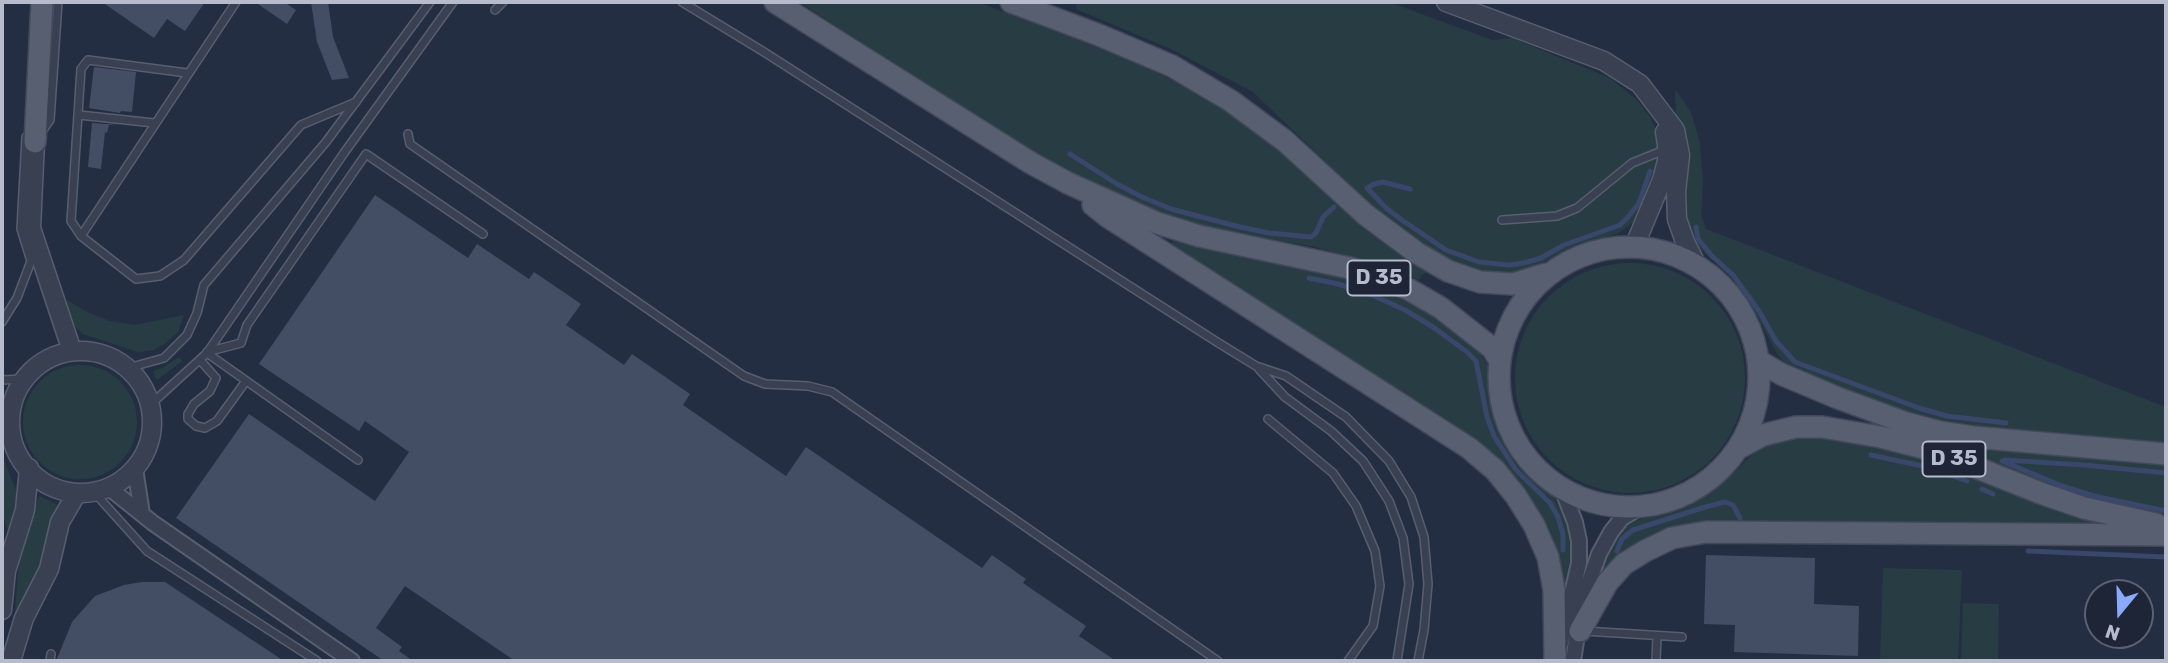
<!DOCTYPE html>
<style>
body{margin:0}
#map{position:relative;width:2168px;height:663px;overflow:hidden;background:#242e42;font-family:Rubik,sans-serif}
canvas{display:block}
.frame{position:absolute;inset:0;border:4px solid #b6bccc;pointer-events:none}
.north{position:absolute;left:2084px;top:579px;width:70px;height:70px;box-sizing:border-box;background:#1e2537;border:2px solid #5b6173;border-radius:50%;rotate:199deg;font-size:19px;font-weight:700;line-height:28px;text-align:center;color:#b6bccc}
.north::after{content:'';display:block;margin:auto;width:24px;height:32px;background:#8aaafd;clip-path:polygon(50% 0,100% 100%,50% 72%,0 100%)}
</style>
<div id="map">
<canvas width="2168" height="663"></canvas>
<div class="frame"></div>
<div class="north">N</div>
</div>
<script>
const g = document.querySelector('canvas').getContext('2d');
g.lineJoin = 'round';
function paint(path, color) { g.fillStyle = color; g.fill(path, 'evenodd'); }
const poly = rows => new Path2D(rows.map(r => 'M' + r).join(''));
function stroke(path, color, width, dash) { g.strokeStyle = color; g.lineWidth = width; g.lineCap = dash ? 'butt' : 'round'; g.setLineDash(dash || []); g.stroke(path); }
function label(font, color, halo, rows, align = 'center') {
  g.font = font + ' Rubik,sans-serif'; g.lineWidth = 5; g.setLineDash([]); g.textBaseline = 'middle'; g.strokeStyle = halo; g.fillStyle = color; for (const [text, x, y, turn = 0] of rows) {
    g.save(); g.translate(x, y); g.rotate((+turn || 0) * Math.PI / 180); g.textAlign = isNaN(turn) ? turn : align; if (halo) g.strokeText(text, 0, 0); g.fillText(text, 0, 0); g.restore();
  }
}
const green = poly([
 [799,2,977,2,1124,57,1187,87,1246,124,1300,168,1379,237,1427,272,1422,275,1419,280,1378,264,1311,246,1235,233,1171,217,1116,194,1048,161],
 [1077,2,1389,2,1492,40,1512,38,1610,78,1637,100,1650,117,1657,133,1658,158,1653,177,1642,211,1630,225,1618,233,1574,247,1530,269,1503,274,1473,270,1447,260,1413,239,1376,210,1253,92,1171,49,1076,9],
 [1675,89,1691,112,1700,143,1703,183,1701,215,1706,229,2166,407,2166,445,2085,436,1968,427,1936,421,1865,397,1785,364,1776,352,1747,297,1734,280,1698,247,1686,223,1683,198,1685,142,1676,115],
 [1172,241,1215,251,1332,273,1382,290,1422,310,1456,332,1478,350,1487,364,1489,373,1490,397,1496,422,1510,452,1524,471,1554,498,1565,516,1571,541,1571,566,1563,605,1514,478,1172,247],
 '1515 378a115 115 0 1 1 230 0a115 115 0 1 1-230 0Z',
 [67,300,87,312,110,321,135,325,184,315,178,332,167,342,154,350,138,352,83,334,71,322,65,310],
 [179,357,182,361,157,380,153,371,164,367],
 '23 422a57 57 0 1 1 114 0a57 57 0 1 1-114 0Z',
 [1798,434,1916,452,2124,527,1693,527,1601,576,1600,572,1602,563,1616,534,1631,522,1691,505,1709,494,1738,469,1758,449,1776,439],
 [1936,443,2166,464,2166,520,2133,514,2080,500],
 [2,456,21,502,9,536,2,510],
 [39,496,62,507,53,519,49,530,44,559,4,661,15,613,19,559],
 [1883,568,1962,570,1958,661,1880,661],
 [1963,603,1999,604,1998,661,1961,661]
]);
const stream = poly([
 [1070,154,1117,184,1142,197,1171,209,1240,227,1269,233,1311,237,1316,233,1323,217,1334,207],
 [1410,189,1383,182,1374,184,1367,188,1386,208,1402,220,1446,250,1479,262,1509,265,1524,263,1541,258,1564,245,1620,225,1628,217,1639,203,1650,171],
 [1696,227,1698,239,1712,256,1733,275,1759,311,1776,341,1795,362,1919,408,1947,416,2006,423],
 [1309,278,1338,284,1372,295,1405,310,1433,327,1467,352,1476,361,1487,417,1494,436,1516,470,1550,503,1558,517,1563,534,1563,550],
 [1871,455,1927,467,1967,481],
 [2005,460,2084,465,2166,473],
 [2002,461,2062,486,2094,496,2166,511],
 [1982,489,1993,494],
 [1617,551,1622,539,1633,530,1702,508,1725,502,1733,505,1740,518],
 [2028,551,2166,557]
]);
const building = poly([
 [102,2,205,2,185,31,167,19,154,38],
 [255,2,284,2,296,10,287,24],
 [311,2,328,2,333,37,349,78,332,80,317,42],
 [94,67,136,72,132,112,121,111,120,113,89,108],
 [92,123,119,125,109,125,107,133,105,132,101,169,88,167],
 [375,195,468,258,477,244,529,279,534,272,568,295,581,304,566,325,624,365,632,354,690,394,683,405,786,476,806,447,982,568,992,555,1026,579,1023,583,1086,626,1079,636,1116,661,515,661,405,586,376,628,402,647,399,651,413,661,384,661,176,518,249,414,375,501,409,452,365,421,359,431,259,364],
 [1706,555,1815,558,1814,604,1859,606,1858,656,1734,652,1735,625,1704,624],
 [142,582,165,582,284,661,56,661,72,622,95,596,124,585]
]);
const service = poly([
 [682,2,764,52,1217,342,1256,366,1286,376,1346,417,1389,461,1411,497,1424,537,1428,584,1424,630,1418,661],
 [495,10,503,2],
 [187,73,88,60,81,69,71,221,81,236,136,279,160,276,184,260,301,125,356,102],
 [79,115,154,123],
 [41,133,50,120,58,2],
 [408,134,410,144,744,376,765,384,808,386,832,392,1218,661],
 [26,137,21,229,31,261],
 [1502,220,1557,216,1577,208,1632,163,1667,149],
 [81,236,236,2],
 [2,322,17,298,33,256],
 [207,352,241,343,247,325,366,154,483,234],
 [207,353,358,460],
 [200,360,216,378,210,391,194,404,188,414,188,419,196,426,205,428,217,421,246,381],
 [128,368,164,358,187,335,197,313,204,285,326,142,430,2],
 [1259,369,1285,397,1331,431,1363,461,1389,501,1403,538,1409,584,1397,661],
 [2,380,25,379],
 [150,405,207,353,344,153,453,2],
 [1268,419,1333,473,1356,506,1375,551,1380,586,1373,626,1348,661],
 [93,491,147,551,317,661],
 [1584,631,1682,637],
 [50,661,51,654],
 [1656,661,1657,636]
]);
const minor = poly([
 [135,468,142,514],
 [108,487,153,523,352,661],
 [1561,643,1579,563,1579,541,1575,522,1562,489],
 [1573,661,1582,602,1599,554,1611,532,1622,518,1639,508]
]);
const tertiary = poly([
 [1446,2,1604,61,1640,84,1675,130,1680,155,1676,192,1677,219,1685,242,1697,266],
 [35,142,31,228,72,351],
 [1634,247,1662,180,1667,161,1667,144,1665,132],
 '10 422a71 71 0 1 1 142 0a71 71 0 1 1-142 0Z',
 [2,610,6,571,25,510,29,468],
 [11,661,24,618,49,569,60,522,77,493]
]);
const primary = poly([
 [775,2,1031,163,1068,183,1157,223,1199,236,1350,268,1381,278,1410,290,1441,308,1492,348,1500,361],
 [1011,2,1099,35,1172,66,1231,101,1285,141,1366,215,1417,253,1448,271,1480,282,1513,284,1546,274],
 [35,142,42,2],
 [1093,205,1108,217,1469,448,1495,470,1516,496,1534,525,1548,557,1554,590,1555,659],
 '1499 377a130 130 0 1 1 260 0a130 130 0 1 1-260 0Z',
 [1759,361,1781,374,1838,398,1906,423,1940,432,1973,437,2166,454],
 [1739,448,1763,435,1796,427,1822,427,1881,437,1932,450,2043,494,2084,508,2156,524],
 [1580,631,1607,583,1624,564,1645,551,1672,538,1706,532,2166,535]
]);
const shields = [
 [1379,278,63],
 [1954,459,63]
];
const shieldNames = [
 ["D 35",1379,278],
 ["D 35",1954,459]
];
paint(green, '#273d43');
stroke(stream, '#38476a', 5);
paint(building, '#434d64');
stroke(service, '#575e6f', 10);
stroke(minor, '#575e6f', 18);
stroke(tertiary, '#575e6f', 21);
stroke(primary, '#43495b', 24);
stroke(service, '#394051', 7);
stroke(minor, '#394051', 14);
stroke(tertiary, '#394051', 18);
stroke(primary, '#575f71', 21);
for (const [x, y, w] of shields) { const box = new Path2D(); box.roundRect(x - w / 2, y - 17.5, w, 35, 5); g.fillStyle = '#1e2537'; g.fill(box); stroke(box, '#b6bccc', 2); }
label('bold 21px', '#b6bccc', null, shieldNames);
</script>
